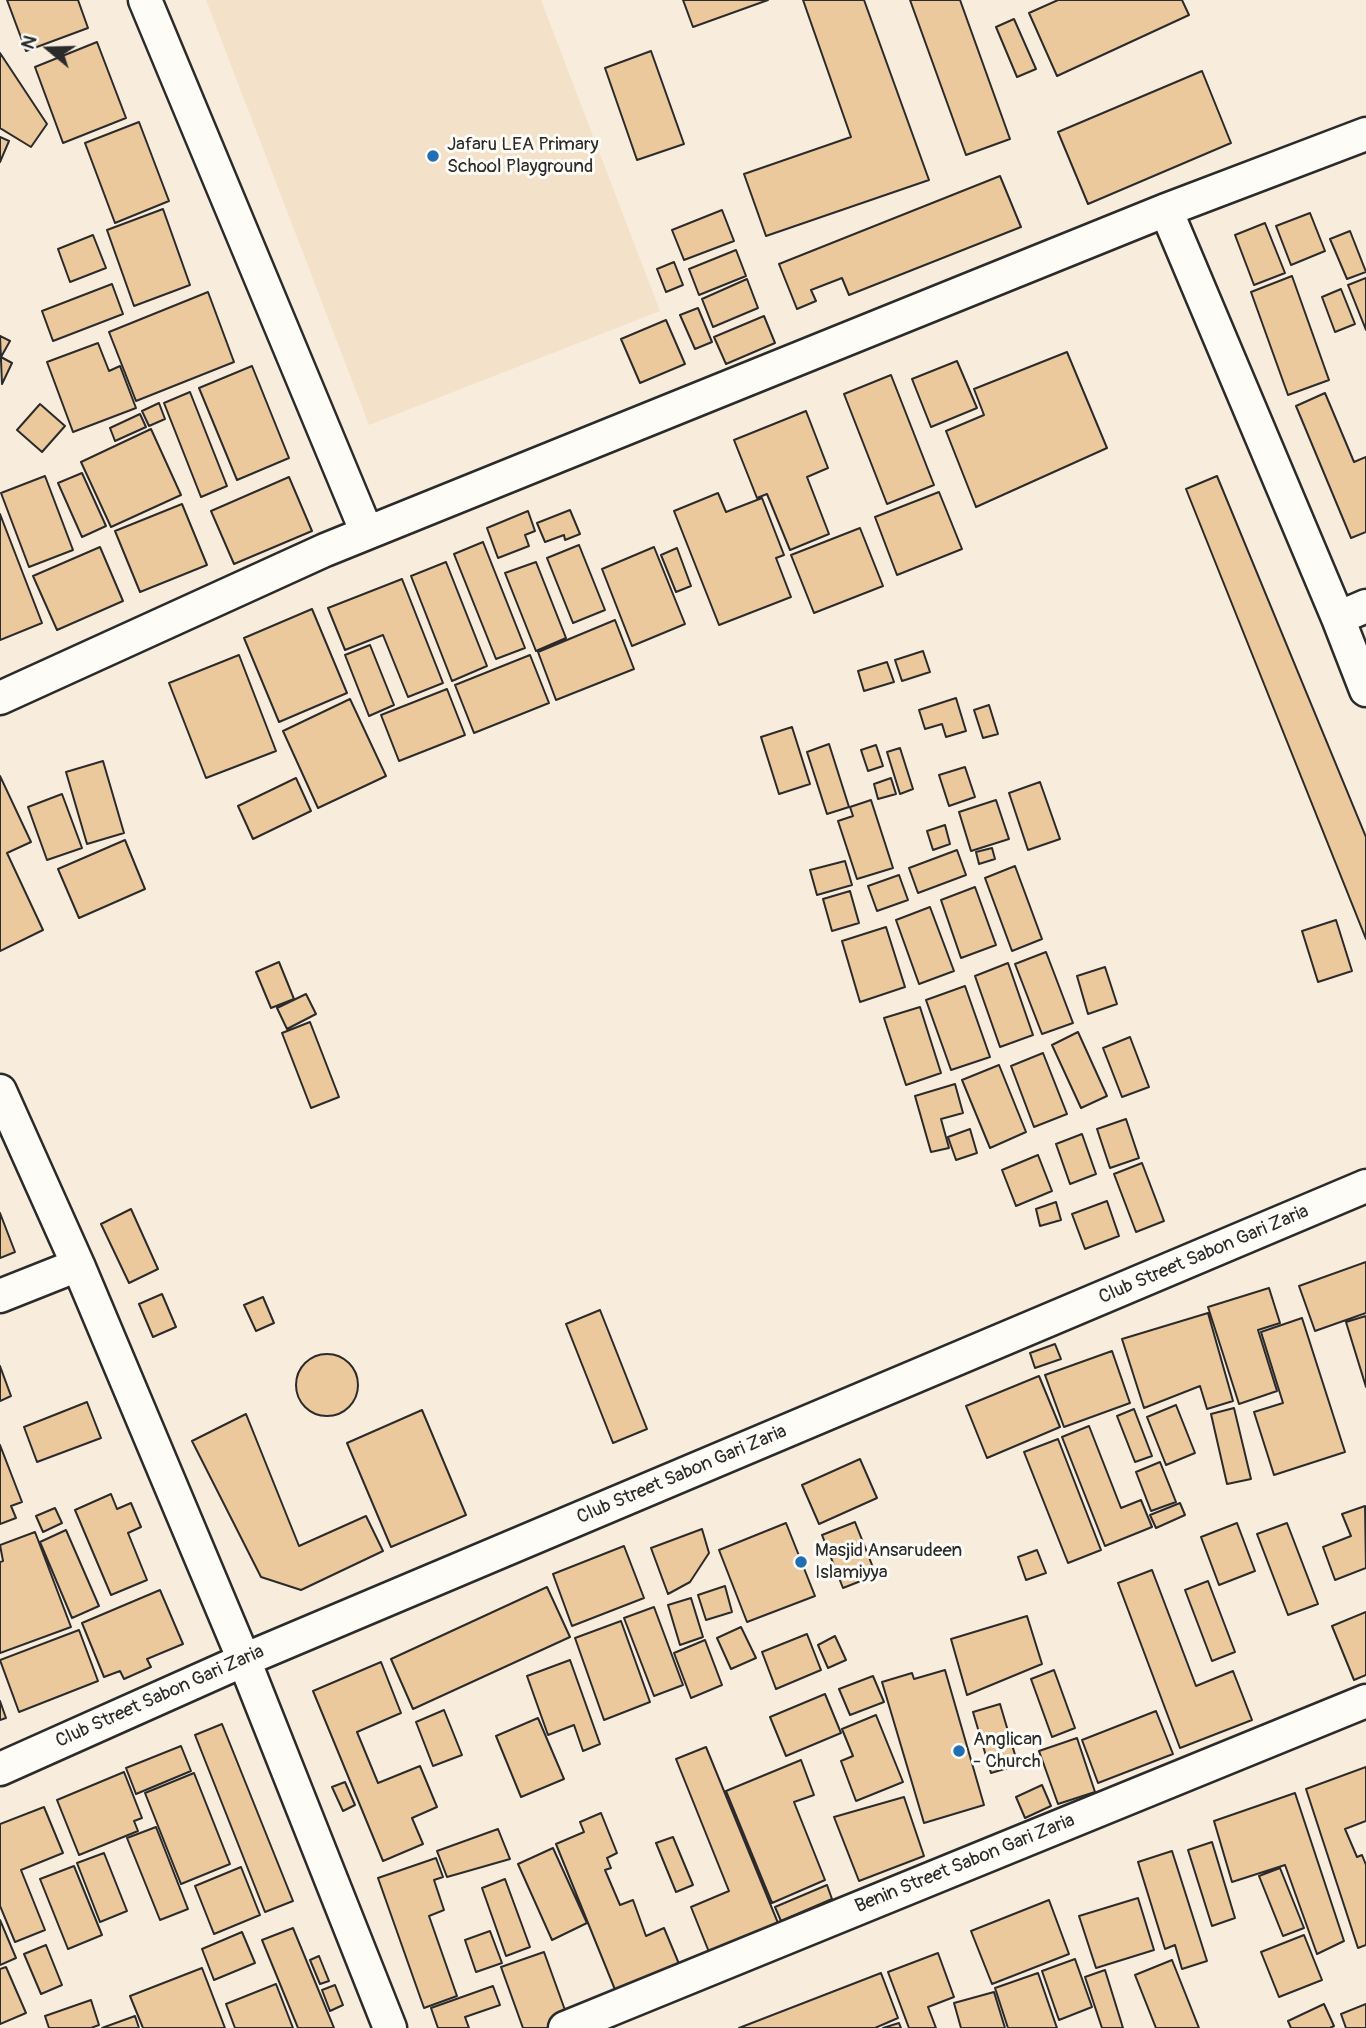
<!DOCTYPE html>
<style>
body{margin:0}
#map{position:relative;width:1366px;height:2028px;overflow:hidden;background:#f8ecdc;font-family:Pangolin,sans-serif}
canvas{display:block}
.north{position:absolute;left:14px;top:14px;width:70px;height:70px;-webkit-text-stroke:5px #fdfcf7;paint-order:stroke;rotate:289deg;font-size:19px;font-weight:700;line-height:28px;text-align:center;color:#2b2b2b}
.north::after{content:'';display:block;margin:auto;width:24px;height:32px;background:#2b2b2b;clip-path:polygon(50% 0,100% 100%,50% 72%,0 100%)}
</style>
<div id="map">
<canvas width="1366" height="2028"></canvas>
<div class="north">N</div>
</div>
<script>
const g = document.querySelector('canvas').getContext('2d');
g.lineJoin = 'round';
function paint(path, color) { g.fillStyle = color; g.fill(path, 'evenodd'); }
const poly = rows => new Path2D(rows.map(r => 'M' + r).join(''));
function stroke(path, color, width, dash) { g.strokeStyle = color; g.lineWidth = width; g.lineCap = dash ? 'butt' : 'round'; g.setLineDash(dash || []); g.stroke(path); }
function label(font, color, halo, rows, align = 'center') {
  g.font = font + ' Pangolin,sans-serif'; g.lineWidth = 6; g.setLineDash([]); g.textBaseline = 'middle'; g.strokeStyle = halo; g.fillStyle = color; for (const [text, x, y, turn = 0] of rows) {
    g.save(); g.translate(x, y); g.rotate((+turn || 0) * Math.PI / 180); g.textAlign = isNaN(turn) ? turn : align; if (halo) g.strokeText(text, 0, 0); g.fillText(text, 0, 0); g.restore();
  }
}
const built = poly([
 [206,0,541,0,660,311,369,425]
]);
const building = poly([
 [7,0,78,0,88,28,26,51,7,0],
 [683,0,768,0,693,27,683,0],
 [803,0,864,0,929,180,766,236,744,174,851,137,803,0],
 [910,0,960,0,1010,139,966,155,910,0],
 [1058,0,1182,0,1189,15,1057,76,1029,13,1058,0],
 [1014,19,1036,69,1017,77,996,27,1014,19],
 [97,42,126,118,63,143,35,67,97,42],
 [651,51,684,144,637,160,605,68,651,51],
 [0,53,47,124,31,147,0,128,0,53],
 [1202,71,1231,143,1088,204,1058,132,1202,71],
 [139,122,169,201,115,223,85,143,139,122],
 [0,137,9,141,0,162,0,137],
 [1000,176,1021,227,849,295,842,278,811,290,816,301,797,309,779,264,1000,176],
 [163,209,190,285,134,306,107,230,163,209],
 [722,210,734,241,684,260,672,230,722,210],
 [1310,213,1325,251,1291,265,1276,226,1310,213],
 [1265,223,1285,273,1254,285,1235,235,1265,223],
 [1350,231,1366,272,1347,279,1330,239,1350,231],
 [93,235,106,268,70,282,58,249,93,235],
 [736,250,746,276,699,295,689,269,736,250],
 [674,262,683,285,666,292,657,269,674,262],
 [1292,276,1329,380,1288,395,1251,292,1292,276],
 [1366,278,1366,330,1348,285,1366,278],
 [747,279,758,308,713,327,702,299,747,279],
 [112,284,123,314,53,341,42,311,112,284],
 [1341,289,1355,324,1335,332,1322,297,1341,289],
 [208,292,234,362,136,401,109,332,208,292],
 [698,308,712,342,695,349,680,315,698,308],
 [764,316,775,343,726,364,714,337,764,316],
 [666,320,685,364,640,383,621,339,666,320],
 [0,336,10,341,1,357,12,363,2,384,0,336],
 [98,343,109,371,120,366,136,408,73,432,47,362,98,343],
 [1067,352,1107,448,976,507,946,431,984,415,974,389,1067,352],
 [957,361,977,408,931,427,912,379,957,361],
 [252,366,289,458,237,480,199,388,252,366],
 [891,375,934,485,887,504,844,394,891,375],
 [190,392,227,486,201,497,164,403,190,392],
 [1325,393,1354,462,1366,457,1366,532,1351,538,1296,406,1325,393],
 [159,403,165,419,149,426,142,411,159,403],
 [40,404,65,426,42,452,17,430,40,404],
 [806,411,828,468,807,477,829,534,790,550,767,494,757,498,734,440,806,411],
 [140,414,146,427,115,441,110,428,140,414],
 [151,429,181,495,111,527,81,462,151,429],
 [82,473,106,526,82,537,58,483,82,473],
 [45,476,73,550,29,567,1,493,45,476],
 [1217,476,1366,837,1366,939,1186,489,1217,476],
 [289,477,312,531,234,564,211,511,289,477],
 [939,492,962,549,897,575,875,517,939,492],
 [718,493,726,512,762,498,784,555,776,558,791,597,719,625,674,511,718,493],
 [182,504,207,565,140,592,115,531,182,504],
 [570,510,580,534,565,540,564,535,545,542,537,523,570,510],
 [528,511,535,531,525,535,529,546,498,558,487,528,528,511],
 [0,514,42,623,0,640,0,514],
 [860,528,883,586,814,613,791,555,860,528],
 [483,542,525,648,496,659,454,554,483,542],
 [579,545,605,610,573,623,547,558,579,545],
 [100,547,123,601,57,630,33,576,100,547],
 [654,547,685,624,632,646,602,569,654,547],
 [677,548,691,586,676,592,661,555,677,548],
 [446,562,487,666,452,681,411,576,446,562],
 [536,562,566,638,536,651,505,573,536,562],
 [402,579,443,683,408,697,383,635,345,650,328,608,402,579],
 [312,609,347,693,279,722,244,638,312,609],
 [615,620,634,669,556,700,538,652,615,620],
 [370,645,394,705,369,716,345,655,370,645],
 [923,651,930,672,902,681,895,660,923,651],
 [239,655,276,751,206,778,169,683,239,655],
 [530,655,549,703,474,733,455,685,530,655],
 [887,662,894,682,864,691,858,671,887,662],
 [447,689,465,735,399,761,381,715,447,689],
 [956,698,966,731,946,737,942,724,925,729,919,710,956,698],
 [350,699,386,776,318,808,283,731,350,699],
 [989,705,998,734,983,738,974,710,989,705],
 [792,727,810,784,779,794,761,737,792,727],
 [829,744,849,807,827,814,807,752,829,744],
 [876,745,883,766,868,771,861,750,876,745],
 [900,748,913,789,900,794,887,752,900,748],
 [103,761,124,833,87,844,66,772,103,761],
 [965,767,975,797,949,806,939,775,965,767],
 [0,776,31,842,7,853,43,930,0,951,0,776],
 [296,778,311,811,253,839,238,806,296,778],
 [891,778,896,794,878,799,874,784,891,778],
 [1040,782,1060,839,1028,850,1009,793,1040,782],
 [62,794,82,848,47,860,28,807,62,794],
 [871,800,893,868,857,879,838,821,853,816,850,807,871,800],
 [996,800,1009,839,971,851,959,812,996,800],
 [945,825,950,844,933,850,927,831,945,825],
 [125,840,145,889,79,918,58,869,125,840],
 [992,848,995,859,979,864,976,852,992,848],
 [957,850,966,875,918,893,909,868,957,850],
 [845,861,852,885,817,895,810,870,845,861],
 [1015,866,1042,939,1012,951,985,878,1015,866],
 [899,875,908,900,877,911,868,886,899,875],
 [975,887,996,945,961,958,941,900,975,887],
 [850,891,859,923,832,931,823,899,850,891],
 [930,907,954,971,919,984,896,920,930,907],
 [1336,920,1352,971,1318,982,1302,931,1336,920],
 [886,927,905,987,860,1002,842,941,886,927],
 [1046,952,1073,1023,1042,1034,1015,964,1046,952],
 [279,962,294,999,271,1008,256,972,279,962],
 [1008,963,1033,1035,1000,1047,975,976,1008,963],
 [1105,967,1117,1004,1088,1014,1077,976,1105,967],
 [965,986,990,1057,951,1070,926,1000,965,986],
 [306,994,316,1014,287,1029,277,1008,306,994],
 [920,1007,941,1073,906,1085,884,1018,920,1007],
 [310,1022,339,1097,311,1108,282,1033,310,1022],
 [1078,1032,1107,1096,1081,1108,1052,1045,1078,1032],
 [1130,1037,1149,1087,1122,1097,1103,1048,1130,1037],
 [1043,1053,1067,1114,1034,1127,1011,1066,1043,1053],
 [999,1065,1026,1132,990,1148,962,1080,999,1065],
 [955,1084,963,1113,941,1119,949,1148,931,1152,915,1096,955,1084],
 [1126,1119,1139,1158,1110,1168,1097,1129,1126,1119],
 [970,1129,977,1153,956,1160,948,1137,970,1129],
 [1082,1134,1096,1174,1070,1184,1056,1144,1082,1134],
 [1038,1155,1052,1191,1016,1206,1002,1170,1038,1155],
 [1142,1163,1164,1221,1136,1232,1114,1174,1142,1163],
 [1107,1201,1119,1236,1085,1249,1072,1214,1107,1201],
 [1056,1202,1061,1220,1040,1226,1036,1209,1056,1202],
 [131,1209,158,1269,129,1283,101,1224,131,1209],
 [0,1213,15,1252,0,1258,0,1213],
 [1366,1262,1366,1313,1315,1331,1299,1286,1366,1262],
 [1269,1288,1280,1323,1258,1330,1277,1391,1239,1404,1208,1307,1269,1288],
 [162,1294,176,1327,153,1337,139,1304,162,1294],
 [263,1297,274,1323,256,1331,244,1305,263,1297],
 [600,1310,647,1429,613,1443,566,1324,600,1310],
 [1208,1313,1233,1401,1207,1409,1200,1386,1144,1408,1122,1339,1208,1313],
 [1366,1316,1366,1387,1346,1322,1366,1316],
 [1302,1318,1345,1452,1274,1475,1254,1412,1283,1403,1261,1332,1302,1318],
 [1055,1344,1061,1359,1035,1368,1030,1353,1055,1344],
 [1112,1351,1130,1403,1064,1427,1045,1375,1112,1351],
 '296 1385a31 31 0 1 1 62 0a31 31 0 1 1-62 0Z',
 [0,1366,11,1396,0,1401,0,1366],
 [1039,1376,1060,1427,987,1458,966,1406,1039,1376],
 [87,1402,101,1438,37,1462,24,1427,87,1402],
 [1176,1405,1195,1453,1166,1465,1147,1417,1176,1405],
 [1234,1408,1251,1479,1227,1484,1211,1414,1234,1408],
 [1134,1409,1152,1456,1135,1462,1117,1416,1134,1409],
 [422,1410,466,1515,391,1547,347,1443,422,1410],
 [246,1414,299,1546,366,1516,383,1551,301,1590,261,1577,192,1441,246,1414],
 [1089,1426,1121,1508,1141,1500,1152,1527,1105,1546,1062,1437,1089,1426],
 [1058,1439,1101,1550,1068,1563,1024,1452,1058,1439],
 [0,1445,22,1502,11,1506,16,1518,0,1524,0,1445],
 [860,1459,877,1498,819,1524,802,1485,860,1459],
 [1160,1462,1176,1502,1151,1511,1136,1472,1160,1462],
 [111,1494,117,1509,131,1503,141,1527,128,1533,147,1580,111,1595,75,1510,111,1494],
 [1180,1503,1185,1515,1156,1528,1150,1515,1180,1503],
 [1365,1506,1366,1568,1335,1580,1323,1547,1351,1536,1342,1514,1365,1506],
 [55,1508,62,1523,43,1532,36,1516,55,1508],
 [855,1522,876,1575,843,1588,822,1535,855,1522],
 [786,1523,815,1596,747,1622,719,1550,786,1523],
 [1237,1523,1255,1571,1219,1585,1201,1537,1237,1523],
 [1287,1523,1318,1604,1288,1615,1257,1534,1287,1523],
 [702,1529,709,1553,690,1582,668,1594,651,1548,702,1529],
 [66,1530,99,1606,72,1618,40,1542,66,1530],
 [35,1532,71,1627,0,1653,0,1562,3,1561,0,1545,35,1532],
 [624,1546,644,1598,572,1626,553,1574,624,1546],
 [1037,1550,1046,1573,1026,1580,1018,1557,1037,1550],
 [1152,1570,1196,1686,1233,1671,1252,1720,1180,1748,1118,1583,1152,1570],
 [1208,1581,1235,1652,1212,1661,1185,1590,1208,1581],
 [725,1586,732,1612,706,1620,698,1595,725,1586],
 [547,1587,570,1637,413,1709,391,1659,547,1587],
 [160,1590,183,1644,147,1659,151,1667,124,1679,120,1671,104,1677,82,1623,160,1590],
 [691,1598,703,1637,680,1645,668,1605,691,1598],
 [654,1607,683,1685,654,1696,624,1618,654,1607],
 [1366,1612,1366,1675,1354,1680,1332,1626,1366,1612],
 [1027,1616,1042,1664,967,1695,951,1639,1027,1616],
 [621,1621,650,1702,604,1720,575,1638,621,1621],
 [741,1627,756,1658,731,1669,717,1638,741,1627],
 [79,1630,98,1681,19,1712,0,1660,79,1630],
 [807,1634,821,1670,776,1689,762,1652,807,1634],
 [835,1636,846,1660,828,1668,818,1645,835,1636],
 [705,1640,722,1685,691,1698,674,1653,705,1640],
 [570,1660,600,1744,583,1751,574,1725,548,1735,527,1676,570,1660],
 [381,1662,401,1713,357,1732,378,1783,420,1766,437,1807,412,1818,423,1844,383,1861,313,1691,381,1662],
 [945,1670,984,1805,924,1823,882,1682,912,1673,914,1679,945,1670],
 [1054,1670,1075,1728,1052,1737,1031,1679,1054,1670],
 [873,1676,884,1702,850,1715,839,1689,873,1676],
 [825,1694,841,1733,786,1756,770,1717,825,1694],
 [0,1701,6,1718,0,1720,0,1701],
 [1000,1704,1018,1765,991,1773,973,1712,1000,1704],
 [444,1710,462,1755,433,1766,416,1722,444,1710],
 [1156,1711,1173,1754,1098,1783,1082,1740,1156,1711],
 [876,1715,903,1782,856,1801,841,1761,853,1756,842,1729,876,1715],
 [538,1718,564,1779,521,1797,496,1736,538,1718],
 [222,1724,293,1901,265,1912,195,1735,222,1724],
 [1077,1738,1095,1792,1058,1804,1039,1751,1077,1738],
 [181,1746,191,1771,136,1794,126,1768,181,1746],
 [706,1747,778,1923,709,1952,691,1907,729,1891,676,1759,706,1747],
 [801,1760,814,1795,794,1802,825,1880,772,1903,726,1791,801,1760],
 [1366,1767,1366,1821,1345,1829,1357,1857,1362,1855,1366,1865,1366,1945,1358,1948,1306,1789,1366,1767],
 [124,1772,142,1818,134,1821,138,1831,79,1855,57,1800,124,1772],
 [194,1773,230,1864,181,1884,145,1793,194,1773],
 [345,1782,355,1805,343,1811,332,1787,345,1782],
 [1042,1785,1051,1806,1025,1818,1016,1797,1042,1785],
 [1295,1793,1344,1941,1317,1954,1285,1865,1232,1882,1214,1821,1295,1793],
 [904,1797,924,1856,859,1881,834,1817,904,1797],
 [44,1807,63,1853,21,1870,45,1930,15,1942,0,1906,0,1824,44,1807],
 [601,1813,617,1853,607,1858,611,1868,605,1870,620,1905,633,1900,646,1936,664,1928,682,1971,618,1997,556,1844,584,1832,580,1822,601,1813],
 [156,1827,188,1909,160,1920,127,1838,156,1827],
 [498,1829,510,1859,447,1877,437,1851,498,1829],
 [673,1837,693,1885,676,1892,656,1843,673,1837],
 [1212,1842,1235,1918,1212,1926,1188,1850,1212,1842],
 [553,1848,587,1923,552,1940,518,1864,553,1848],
 [1172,1851,1207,1961,1182,1969,1175,1945,1165,1949,1138,1862,1172,1851],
 [104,1853,127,1911,100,1922,77,1863,104,1853],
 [436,1858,443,1877,434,1880,444,1910,429,1916,457,1996,424,2008,378,1878,436,1858],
 [74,1866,102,1935,68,1949,40,1879,74,1866],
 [241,1867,260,1915,214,1934,195,1886,241,1867],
 [1280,1868,1304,1928,1283,1936,1259,1876,1280,1868],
 [505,1879,530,1947,506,1956,482,1888,505,1879],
 [827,1885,832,1899,781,1921,775,1907,827,1885],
 [1138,1898,1154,1950,1096,1968,1079,1916,1138,1898],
 [1049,1900,1069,1954,992,1984,971,1931,1049,1900],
 [0,1920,16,1958,0,1965,0,1920],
 [293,1928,334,2028,298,2028,262,1940,293,1928],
 [490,1931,502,1963,476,1972,465,1940,490,1931],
 [242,1932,255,1963,214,1980,202,1949,242,1932],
 [1304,1935,1322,1980,1279,1997,1261,1952,1304,1935],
 [46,1945,62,1985,41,1994,24,1954,46,1945],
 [544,1952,570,2024,560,2028,523,2028,501,1967,544,1952],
 [938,1953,954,1997,928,2007,936,2028,909,2028,888,1972,938,1953],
 [319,1956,329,1981,320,1984,310,1960,319,1956],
 [1075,1959,1092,2007,1059,2020,1042,1971,1075,1959],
 [1172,1960,1199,2028,1156,2028,1135,1975,1172,1960],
 [6,1967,26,2013,0,2024,0,1969,6,1967],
 [202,1968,225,2028,143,2028,130,1996,202,1968],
 [1105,1970,1123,2028,1102,2028,1085,1977,1105,1970],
 [881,1973,898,2018,875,2028,739,2028,881,1973],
 [1038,1973,1057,2028,1008,2028,995,1988,1038,1973],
 [276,1984,293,2028,235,2028,226,2004,276,1984],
 [335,1985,343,2005,330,2011,322,1990,335,1985],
 [493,1986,500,2005,465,2017,469,2028,438,2028,431,2008,493,1986],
 [994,1992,1005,2028,961,2028,954,2003,994,1992],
 [91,2000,99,2025,91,2028,49,2028,45,2016,91,2000],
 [1324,2004,1334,2026,1330,2028,1291,2028,1288,2021,1324,2004],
 [1366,2004,1366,2028,1346,2028,1341,2014,1366,2004],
 [135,2016,139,2028,102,2028,135,2016],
 [899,2023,901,2028,883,2028,899,2023]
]);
const street = poly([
 [145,0,367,533],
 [1166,210,1338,618,1366,690],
 [1338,618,1366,606],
 [0,698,325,550,1166,210,1366,134],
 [0,1091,78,1265,244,1660,390,2028],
 [0,1296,78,1265],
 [0,1769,244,1660,1366,1186],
 [565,2028,1366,1701]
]);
const markers = [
 [433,156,7,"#1f6fb2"],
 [801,1562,7,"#1f6fb2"],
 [959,1751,7,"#1f6fb2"]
];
const poiNames = [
 ["Jafaru LEA Primary",447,145],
 ["School Playground",447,167],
 ["Masjid Ansarudeen",815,1551],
 ["Islamiyya",815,1573],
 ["Anglican",973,1740],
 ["- Church",973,1762]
];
const streetNames = [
 ["Club Street Sabon Gari Zaria",1204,1255,-23],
 ["Club Street Sabon Gari Zaria",682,1475,-23],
 ["Club Street Sabon Gari Zaria",160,1697,-24],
 ["Benin Street Sabon Gari Zaria",965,1864,-22]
];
paint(built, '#f4e1c9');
paint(building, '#ecc89d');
stroke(building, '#2b2b2b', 2);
stroke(street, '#2b2b2b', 37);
stroke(street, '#fdfcf7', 32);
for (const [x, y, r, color] of markers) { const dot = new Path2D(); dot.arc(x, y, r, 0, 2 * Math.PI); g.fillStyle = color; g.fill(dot); stroke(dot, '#fdfcf7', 2.5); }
label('19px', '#2b2b2b', '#fdfcf7', poiNames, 'left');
label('19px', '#2b2b2b', '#fdfcf7', streetNames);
</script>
